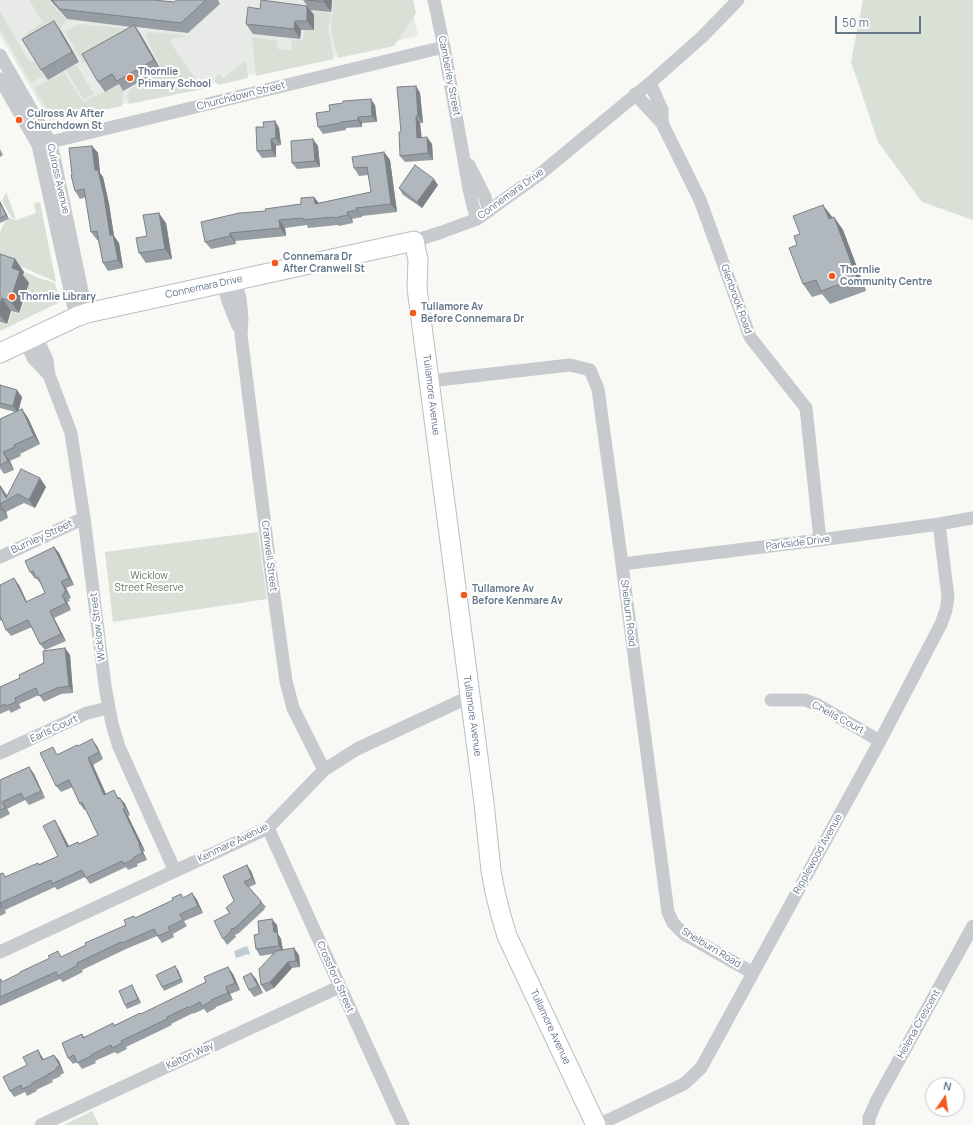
<!DOCTYPE html>
<style>
body{margin:0}
#map{position:relative;width:973px;height:1125px;overflow:hidden;background:#f8f8f5;font-family:Manrope,sans-serif}
canvas{display:block}
.north{position:absolute;left:925px;top:1077px;width:40px;height:40px;box-sizing:border-box;background:#fff;border:1px solid #c1c8cf;border-radius:50%;rotate:13deg;font-size:11px;font-weight:700;line-height:16px;text-align:center;color:#647688}
.north::after{content:'';display:block;margin:auto;width:14px;height:18px;background:#f3591a;clip-path:polygon(50% 0,100% 100%,50% 72%,0 100%)}
.scale{position:absolute;left:835px;top:16px;width:86px;height:18px;box-sizing:border-box;border:2px solid #647688;border-top:0;padding-left:5px;font-size:12px;line-height:14px;white-space:nowrap;color:#647688;-webkit-text-stroke:3px #fff;paint-order:stroke}
</style>
<div id="map">
<canvas width="973" height="1125"></canvas>
<div class="north">N</div>
<div class="scale">50 m</div>
</div>
<script>
const g = document.querySelector('canvas').getContext('2d');
g.lineJoin = 'round';
function paint(path, color) { g.fillStyle = color; g.fill(path, 'evenodd'); }
const poly = rows => new Path2D(rows.map(r => 'M' + r).join(''));
function stroke(path, color, width, dash) { g.strokeStyle = color; g.lineWidth = width; g.lineCap = dash ? 'butt' : 'round'; g.setLineDash(dash || []); g.stroke(path); }
function label(font, color, halo, rows, align = 'center') {
  g.font = font + ' Manrope,sans-serif'; g.lineWidth = 4; g.setLineDash([]); g.textBaseline = 'middle'; g.strokeStyle = halo; g.fillStyle = color; for (const [text, x, y, turn = 0] of rows) {
    g.save(); g.translate(x, y); g.rotate((+turn || 0) * Math.PI / 180); g.textAlign = isNaN(turn) ? turn : align; if (halo) g.strokeText(text, 0, 0); g.fillText(text, 0, 0); g.restore();
  }
}
const built = poly([
 [0,0,410,0,418,36,50,121,0,35]
]);
const green = poly([
 [29,0,48,0,66,20,61,28,28,48,23,39,28,35,27,33,43,22],
 [333,0,413,0,416,13,394,46,338,58,331,31],
 [863,0,973,0,973,220,922,202,878,142,851,62],
 [306,10,331,13,328,29,334,59,256,76,252,37,277,41,277,49,291,50,292,40,303,40],
 [0,11,30,63,34,61,43,76,31,83,0,29],
 [79,24,128,29,131,35,83,63,65,32],
 [149,32,185,35,185,37,172,39,169,41,203,89,129,104,127,97,129,90,162,70,145,35],
 [246,61,248,78,218,85,215,81,218,73,223,78],
 [76,65,94,94,84,100,66,70],
 [64,72,83,102,119,85,123,92,122,106,62,119,52,116,34,88],
 [6,192,16,219,11,217,2,201],
 [38,202,40,203,56,282,0,257,0,232,4,223,10,218,16,220,36,213,34,204],
 [0,261,39,278,55,283,60,302,0,331,0,323,7,325,12,312,19,314,26,297,25,297,29,283,22,280,25,272,0,263],
 [258,532,267,599,113,622,105,552],
 [92,1111,99,1125,64,1125]
]);
const water = poly([
 [247,946,250,953,250,955,248,954,236,958,234,951]
]);
const street = poly([
 [434,0,444,47,469,189,473,206,477,219],
 [0,55,50,142,53,152,83,296,87,313],
 [0,79,38,145,76,317],
 [650,83,662,110,662,123],
 [635,94,662,123,700,200,750,337,806,408,820,540],
 [38,145,444,47],
 [469,165,485,197,489,211],
 [414,241,442,232,477,219,540,174,650,83,702,37,738,0],
 [235,280,240,298,242,318,241,335,272,581,286,681,293,708,324,770],
 [223,283,228,301,238,326],
 [36,336,47,360,49,375,71,433,84,518,105,686,112,724,119,747,175,871],
 [25,341,33,358,49,375],
 [429,381,570,365,590,370,598,389,622,564,668,912,673,923,684,934,753,973],
 [0,557,84,518],
 [622,564,820,540,939,524,973,518],
 [771,700,805,700,818,705,880,741],
 [0,753,87,713,108,708],
 [268,828,403,1125],
 [0,952,268,828,324,770,357,749,469,697],
 [41,1125,339,987],
 [598,1125,684,1084,701,1068,880,741,941,624,946,610,948,597,939,524],
 [869,1125,869,1118,877,1100,973,926]
]);
const secondary = poly([
 [0,353,76,317,87,313,414,241,418,260,417,288,484,803,491,871,495,892,501,916,507,936,596,1125]
]);
const wall = poly([
 [50,0,153,0,174,2,177,0,218,0,220,4,188,33,136,27,141,35,161,70,123,91,119,84,105,92,98,82,131,27,67,19],
 [303,0,332,0,331,12,310,10],
 [307,6,314,15,314,30,301,30,300,39,253,34,246,24,260,9],
 [61,31,79,62,48,80,41,70],
 [416,86,420,93,423,123,420,123,422,138,432,144,433,160,405,162,400,156,401,132],
 [375,105,377,122,362,123,362,127,346,128,346,130,323,134,318,127],
 [275,121,279,128,281,145,276,146,276,157,262,158,257,151,264,127],
 [92,146,98,153,100,173,103,177,109,204,114,236,119,243,123,268,108,271,103,263,98,240,97,240,91,232,86,197,80,199,75,191,72,175],
 [318,146,320,167,297,169,292,163],
 [0,149,3,155,0,157],
 [384,152,390,160,397,212,362,216,362,217,352,219,353,223,339,226,338,225,308,228,307,225,285,228,286,236,235,241,236,244,211,249,205,242,266,211,301,204,314,197,319,203,371,192,368,175,359,176,354,168],
 [438,185,422,208,403,195,399,188],
 [0,202,9,219,0,223],
 [834,217,843,230,866,291,830,304,822,294,812,297,803,284,797,245,800,234],
 [166,223,172,259,146,263,139,253,147,236],
 [0,254,15,259,24,272,23,275,29,283,19,313,11,311,7,324,0,322],
 [0,385,22,397,18,411,22,409,28,418,40,444,20,454,21,456,10,461,14,470,4,474,0,468,0,419,15,412,0,408],
 [40,478,46,487,35,508,24,503,6,512,8,518,0,522,0,485,7,496],
 [54,547,59,553,74,585,66,588,71,598,69,599,70,601,67,602,71,610,54,618,66,641,45,650,40,644,32,627,11,636,6,630,2,620,0,621,0,584,0,585,19,585,27,602,45,593,41,584,36,578,35,579,30,572],
 [65,648,70,655,73,693,61,694,44,702,39,695,19,704,21,708,11,713,9,710,0,714,0,687,20,678],
 [78,746,97,746,103,759,93,765,106,794,119,797,125,804,130,815,128,816,145,851,143,852,147,860,137,864,138,866,128,870,126,867,90,884,85,877,57,890,55,887,5,910,6,913,0,916,0,874,6,877,39,864,58,856,59,827,69,846,78,842,79,844,98,835,86,809,84,810,80,804,73,787,61,792,56,786,58,754],
 [29,767,34,774,45,798,29,805,25,800,7,809,10,814,0,819,0,780],
 [247,865,251,871,256,884,249,887,261,901,266,907,264,908,265,909,239,933,235,935,236,937,227,945,223,939,229,913,226,908,234,901],
 [192,893,197,900,203,913,184,921,187,926,173,934,174,937,162,943,157,936,126,949,82,970,83,972,63,982,60,979,0,1006,0,980,1,979,2,982,62,957,126,925,135,918,173,900,181,894,183,898],
 [277,925,278,934,281,939,283,950,299,955,300,967,292,968,274,988,266,992,261,985,273,954,260,956,256,949,259,934],
 [178,970,183,982,164,991,162,987],
 [251,973,256,979,263,993,254,997,249,990],
 [233,974,240,990,230,994,233,1000,216,1007,216,1008,207,1013,204,1009,193,1014,193,1013,171,1024,172,1025,126,1047,127,1049,117,1054,115,1052,95,1061,96,1063,82,1069,77,1062,73,1064,68,1058,82,1034,84,1037,114,1025],
 [132,985,141,1003,127,1009,125,1005],
 [38,1050,44,1060,54,1055,59,1061,64,1073,60,1075,61,1076,52,1080,53,1082,36,1090,37,1091,27,1096,25,1092,14,1097,10,1091]
]);
const shadedWall = poly([
 [324,0,332,0,331,12,324,2],
 [307,6,314,15,314,30,307,21],
 [54,21,61,31,79,62,72,52],
 [295,21,301,30,300,39,294,29],
 [134,25,141,35,161,70,154,60],
 [416,86,420,93,423,123,418,116],
 [371,99,375,105,377,122,372,116],
 [416,116,420,123,422,145,417,138],
 [358,117,362,123,362,127,358,120],
 [275,121,279,128,281,145,276,138],
 [427,137,432,144,433,160,428,153],
 [271,139,276,146,276,157,272,150],
 [313,139,318,146,320,167,315,161],
 [92,146,98,153,100,173,103,177,109,204,114,236,119,243,123,268,118,260,110,235,95,170],
 [384,152,390,160,397,212,391,204],
 [434,179,438,185,422,208,417,202],
 [314,197,320,205,315,204],
 [0,202,1,203,9,219,6,215],
 [823,205,833,218,829,219],
 [356,208,362,216,362,217,357,210],
 [347,212,352,219,353,223,348,215],
 [159,213,166,223,172,259,165,249],
 [834,217,843,230,866,291,857,278],
 [279,220,285,228,286,236,280,228],
 [230,233,235,241,236,244,230,236],
 [15,259,24,272,23,275,29,283,19,313,10,301,12,268],
 [2,298,11,311,7,324,0,315,0,305],
 [17,390,22,397,18,413,13,406],
 [22,409,28,418,40,444,34,436],
 [3,452,10,461,14,470,8,461],
 [40,478,46,487,35,508,29,500],
 [0,485,4,491,9,499,6,498],
 [0,504,6,512,8,518,2,509],
 [54,547,59,553,74,585,69,578],
 [14,578,19,585,30,609,26,602],
 [61,582,66,588,71,598,66,591],
 [62,595,67,602,71,610,66,603],
 [50,611,54,618,66,641,61,634],
 [65,648,70,655,73,693,69,686],
 [92,739,97,746,103,759,99,752],
 [88,758,93,765,109,801,104,795],
 [29,767,34,774,45,798,41,791],
 [120,798,125,804,130,815,125,808],
 [2,802,7,809,10,814,5,808],
 [123,809,128,816,145,851,140,845],
 [55,820,59,827,72,853,67,847],
 [139,845,143,852,147,860,142,853],
 [247,865,251,871,256,884,252,878],
 [192,893,197,900,203,913,198,906],
 [272,919,277,925,278,934,281,939,283,952,279,946,274,932],
 [294,948,299,955,300,967,296,961],
 [288,962,292,968,274,988,270,982],
 [175,966,178,970,183,982,181,979],
 [228,967,233,974,240,990,235,983],
 [251,973,256,979,263,993,258,986],
 [132,985,141,1003,138,999],
 [226,987,230,994,233,1000,228,993],
 [38,1050,42,1057,47,1067,42,1060],
 [54,1055,59,1061,64,1073,60,1066]
]);
const building = poly([
 [52,0,153,0,174,2,177,0,206,0,181,23,60,9,52,0],
 [261,0,307,6,307,21,295,21,294,29,246,24,248,7,260,9,261,0],
 [307,0,324,0,324,2,307,0],
 [54,21,72,52,41,70,22,39,54,21],
 [134,25,154,60,117,81,112,74,98,82,82,54,134,25],
 [416,86,418,116,416,116,417,138,427,137,428,153,400,156,399,132,401,132,397,87,416,86],
 [371,99,372,116,358,117,358,120,341,122,341,123,318,127,316,113,330,111,329,105,343,103,343,101,371,99],
 [275,121,276,138,271,139,272,150,257,151,256,127,264,127,263,122,275,121],
 [313,139,315,161,292,163,291,141,313,139],
 [92,146,95,170,98,170,104,196,110,235,113,235,118,260,103,263,97,231,91,232,84,189,75,191,71,175,72,175,69,148,92,146],
 [384,152,391,204,356,208,357,210,347,212,348,215,334,218,333,217,303,220,303,218,279,220,280,228,230,233,230,236,205,242,201,222,239,213,266,211,265,209,301,204,301,198,314,197,315,204,371,192,367,167,354,168,352,157,384,152],
 [415,165,434,179,417,202,399,188,415,165],
 [0,202,6,215,0,218,0,202],
 [823,205,829,219,834,217,857,278,821,291,816,280,803,284,789,248,797,245,794,236,800,234,793,216,823,205],
 [159,213,165,249,139,253,136,238,147,236,143,215,159,213],
 [0,254,15,259,12,268,20,271,10,301,2,298,0,305,0,254],
 [0,385,17,390,13,406,0,403,0,385],
 [22,409,34,436,14,445,15,447,3,452,8,461,0,465,0,419,22,409],
 [21,469,40,478,29,500,18,494,0,504,0,486,6,498,21,469],
 [0,504,2,509,0,510,0,504],
 [54,547,69,578,61,582,66,591,64,592,65,594,62,595,66,603,50,611,61,634,40,644,28,620,6,630,0,615,0,585,14,578,26,602,45,593,38,577,36,578,33,571,30,572,25,561,54,547],
 [65,648,69,686,57,688,39,696,36,688,15,698,16,702,6,706,5,704,0,706,0,687,20,678,19,675,44,663,43,651,65,648],
 [92,739,99,752,88,758,104,795,114,790,118,799,120,798,125,808,123,809,140,845,139,845,142,853,133,858,134,859,124,864,122,861,86,878,82,870,52,884,51,880,0,903,2,907,0,908,0,874,3,873,5,877,38,863,39,865,58,856,43,826,55,820,67,847,78,842,79,844,98,835,82,802,80,804,69,780,56,786,40,753,53,747,57,755,77,745,78,746,92,739],
 [29,767,41,791,24,799,21,793,2,802,5,808,0,810,0,780,29,767],
 [247,865,252,878,244,882,261,901,260,902,261,903,235,928,231,929,231,931,223,939,214,921,230,913,226,908,234,901,223,876,247,865],
 [192,893,198,906,180,914,183,920,168,927,170,931,158,936,154,929,122,943,121,942,77,963,78,965,58,976,56,972,0,997,0,980,1,979,2,982,20,973,20,972,50,958,48,956,58,951,61,957,86,945,85,943,126,925,124,920,134,916,135,918,173,900,172,898,181,894,183,898,192,893],
 [272,919,274,932,277,932,279,946,256,949,254,935,259,934,258,921,272,919],
 [294,948,296,961,288,962,270,982,261,985,259,969,276,951,294,948],
 [175,966,181,979,162,987,156,975,175,966],
 [228,967,235,983,226,987,228,993,211,1000,212,1001,202,1006,200,1002,189,1008,188,1007,167,1017,167,1019,121,1041,122,1043,112,1048,111,1045,91,1055,91,1056,77,1063,74,1055,68,1058,62,1043,82,1034,83,1038,113,1023,114,1026,140,1013,141,1014,206,982,204,977,228,967],
 [251,973,258,986,249,990,243,977,251,973],
 [132,985,138,999,125,1005,119,991,132,985],
 [38,1050,42,1060,54,1055,60,1066,56,1068,56,1070,48,1074,48,1075,32,1083,32,1085,22,1089,21,1085,10,1091,3,1077,27,1065,23,1057,38,1050]
]);
const markers = [
 [130,78,4,"#f3591a"],
 [19,120,4,"#f3591a"],
 [275,263,4,"#f3591a"],
 [832,276,4,"#f3591a"],
 [12,297,4,"#f3591a"],
 [413,313,4,"#f3591a"],
 [464,595,4,"#f3591a"]
];
const poiNames = [
 ["Thornlie",138,72],
 ["Primary School",138,84],
 ["Culross Av After",27,114],
 ["Churchdown St",27,126],
 ["Connemara Dr",283,257],
 ["After Cranwell St",283,269],
 ["Thornlie",840,270],
 ["Community Centre",840,282],
 ["Thornlie Library",20,297],
 ["Tullamore Av",421,307],
 ["Before Connemara Dr",421,319],
 ["Tullamore Av",472,589],
 ["Before Kenmare Av",472,601]
];
const streetNames = [
 ["Camberley Street",449,76,79],
 ["Churchdown Street",241,96,-14],
 ["Culross Avenue",58,179,77],
 ["Connemara Drive",511,194,-36],
 ["Connemara Drive",204,287,-12],
 ["Glenbrook Road",736,299,70],
 ["Tullamore Avenue",431,395,83],
 ["Burnley Street",42,537,-25],
 ["Parkside Drive",798,543,-7],
 ["Cranwell Street",269,556,83],
 ["Shelburn Road",628,613,83],
 ["Wicklow Street",98,627,-97],
 ["Tullamore Avenue",472,716,82],
 ["Chells Court",838,718,28],
 ["Earls Court",54,729,-25],
 ["Kenmare Avenue",233,843,-26],
 ["Ripplewood Avenue",818,854,-61],
 ["Shelburn Road",711,948,31],
 ["Crossford Street",335,977,66],
 ["Helena Crescent",919,1024,-61],
 ["Tullamore Avenue",550,1027,65],
 ["Kelton Way",190,1056,-25]
];
const parkNames = [
 ["Wicklow",149,576],
 ["Street Reserve",149,588]
];
paint(built, '#e8eae8');
paint(green, '#d9e0d5');
paint(water, '#c1ccd2');
stroke(secondary, '#b9bec3', 21);
stroke(street, '#c7cbce', 13);
stroke(secondary, '#fff', 19);
paint(wall, '#979ea3');
paint(shadedWall, '#7b8185');
paint(building, '#b0b8be');
stroke(building, '#7b8185', 1);
for (const [x, y, r, color] of markers) { const dot = new Path2D(); dot.arc(x, y, r, 0, 2 * Math.PI); g.fillStyle = color; g.fill(dot); stroke(dot, '#fff', 1.5); }
label('bold 10px', '#647688', '#fff', poiNames, 'left');
label('10px', '#647688', '#fff', streetNames);
label('10px', '#647a60', '#fff', parkNames);
</script>
